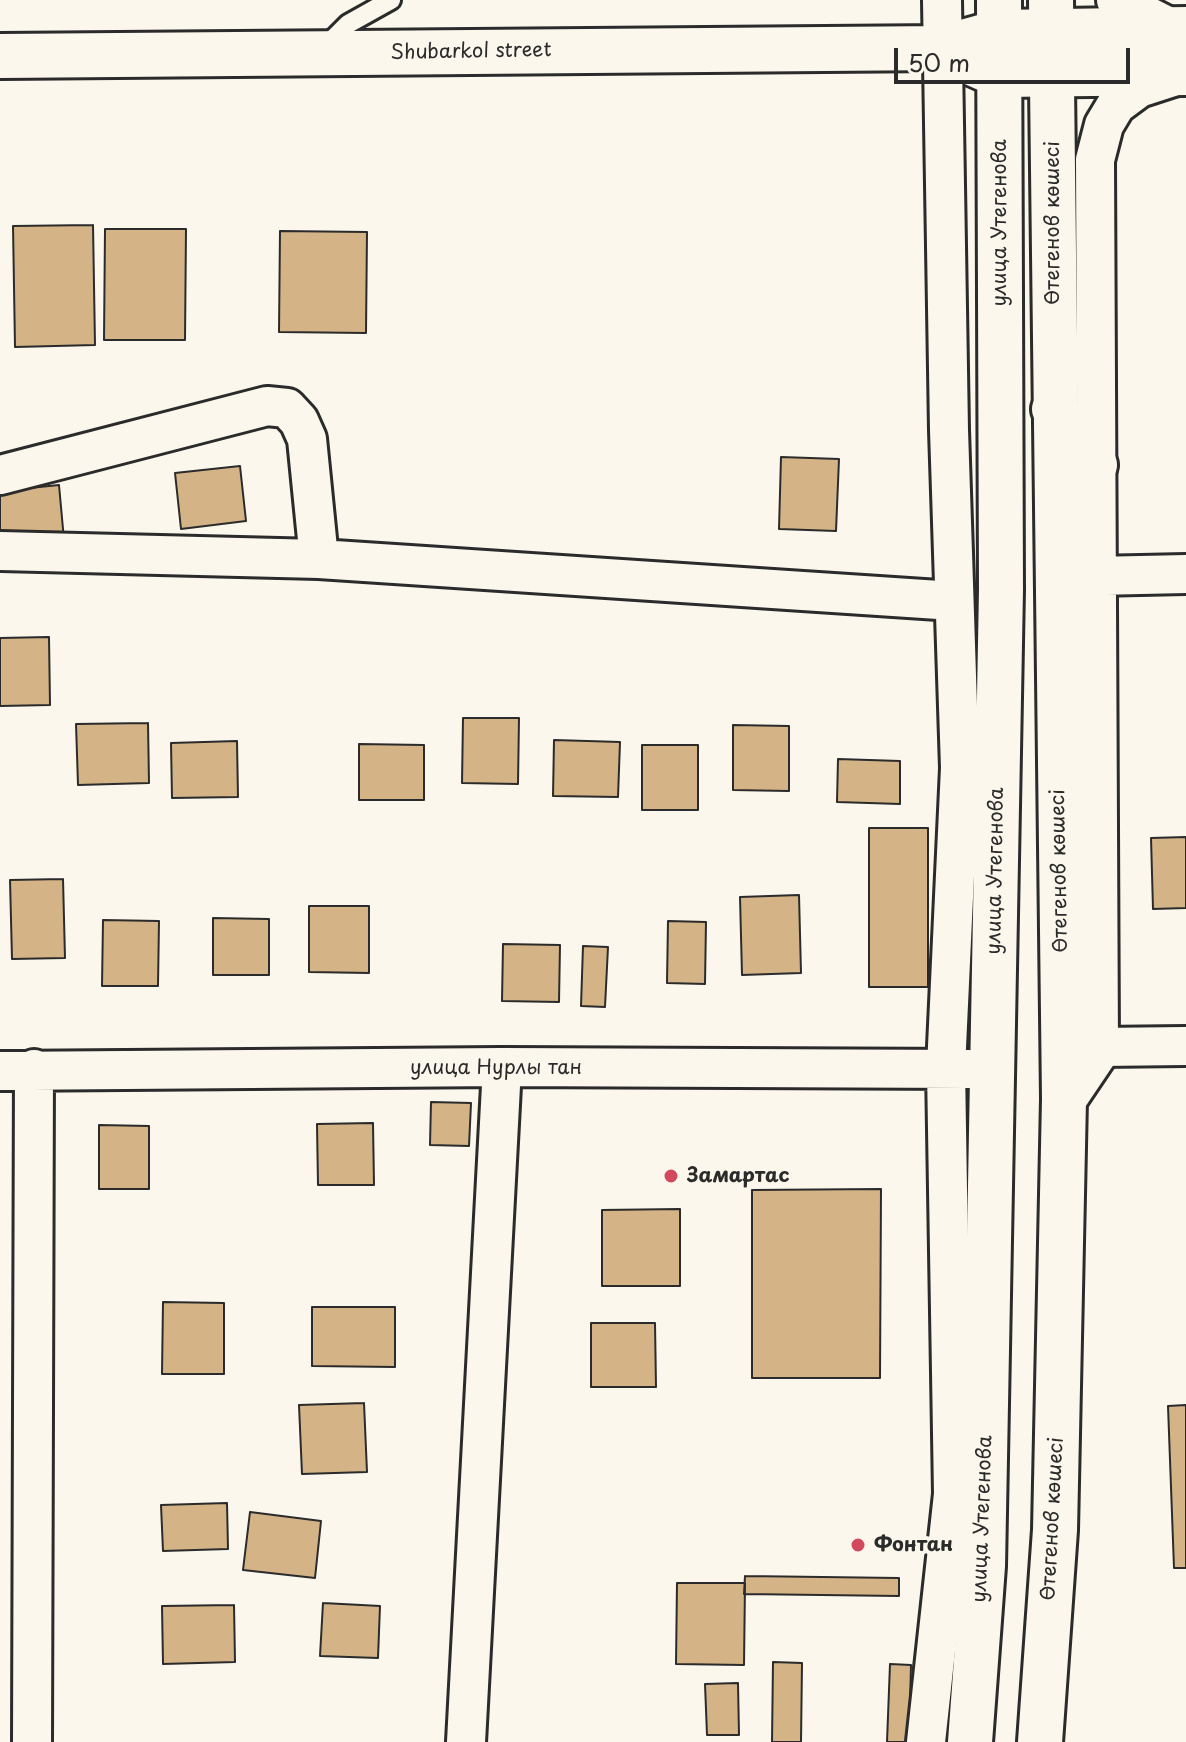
<!DOCTYPE html>
<meta charset="utf-8">
<style>
body{margin:0}
#map{position:relative;width:1186px;height:1742px;overflow:hidden;background:#fbf7ec;font-family:"Playpen Sans",sans-serif}
canvas{display:block}
.scale{position:absolute;left:894px;top:48px;width:236px;height:36px;box-sizing:border-box;border:4px solid #2b2b2b;border-top:0;padding-left:10px;font-size:24px;line-height:28px;white-space:nowrap;color:#2b2b2b;-webkit-text-stroke:6px #fbf7ec;paint-order:stroke}
</style>
<div id="map">
<canvas width="1186" height="1742"></canvas>
<div class="scale">50 m</div>
</div>
<script>
const g = document.querySelector('canvas').getContext('2d');
g.lineJoin = 'round';
function paint(path, color) { g.fillStyle = color; g.fill(path, 'evenodd'); }
const poly = rows => new Path2D(rows.map(r => 'M' + r).join(''));
function stroke(path, color, width, dash) { g.strokeStyle = color; g.lineWidth = width; g.lineCap = dash ? 'butt' : 'round'; g.setLineDash(dash || []); g.stroke(path); }
function label(font, color, halo, rows, align = 'center') {
  g.font = font + ' "Playpen Sans",sans-serif'; g.lineWidth = 8; g.setLineDash([]); g.textBaseline = 'middle'; g.strokeStyle = halo; g.fillStyle = color; for (const [text, x, y, turn = 0] of rows) {
    g.save(); g.translate(x, y); g.rotate((+turn || 0) * Math.PI / 180); g.textAlign = isNaN(turn) ? turn : align; if (halo) g.strokeText(text, 0, 0); g.fillText(text, 0, 0); g.restore();
  }
}
const building = poly([
 [93,225,95,345,15,347,13,226,93,225],
 [105,229,186,229,185,340,104,340,105,229],
 [280,231,367,232,366,333,279,332,280,231],
 [781,457,839,459,836,531,779,529,781,457],
 [240,466,246,521,181,529,175,473,240,466],
 [59,485,64,540,0,547,0,491,59,485],
 [49,637,50,705,0,706,0,638,49,637],
 [463,718,519,718,518,784,462,783,463,718],
 [148,723,149,783,78,785,76,724,148,723],
 [733,725,789,726,789,791,733,790,733,725],
 [554,740,620,742,618,797,553,796,554,740],
 [237,741,238,797,172,798,171,743,237,741],
 [359,744,424,745,424,800,359,800,359,744],
 [642,745,698,745,698,810,642,810,642,745],
 [838,759,900,761,900,804,837,802,838,759],
 [869,828,928,828,928,987,869,987,869,828],
 [1186,837,1186,908,1153,909,1151,838,1186,837],
 [63,879,65,958,12,959,10,880,63,879],
 [799,895,801,973,742,975,740,897,799,895],
 [309,906,369,906,369,973,309,972,309,906],
 [213,918,269,919,269,975,213,975,213,918],
 [103,920,159,921,158,986,102,986,103,920],
 [668,921,706,922,705,984,667,983,668,921],
 [503,944,560,945,559,1002,502,1001,503,944],
 [583,946,608,947,605,1007,581,1006,583,946],
 [431,1102,471,1103,469,1146,430,1145,431,1102],
 [373,1123,374,1185,318,1185,317,1124,373,1123],
 [99,1125,149,1126,149,1189,99,1189,99,1125],
 [881,1189,880,1378,752,1378,752,1190,881,1189],
 [680,1209,680,1286,602,1286,602,1210,680,1209],
 [163,1302,224,1303,224,1374,162,1374,163,1302],
 [312,1307,395,1307,395,1367,312,1366,312,1307],
 [591,1323,655,1323,656,1387,591,1387,591,1323],
 [364,1403,367,1472,302,1474,299,1405,364,1403],
 [1186,1405,1186,1568,1174,1568,1168,1406,1186,1405],
 [227,1503,228,1549,163,1551,161,1505,227,1503],
 [250,1512,321,1521,315,1578,243,1570,250,1512],
 [745,1576,899,1578,899,1596,744,1594,745,1576],
 [677,1583,745,1583,744,1665,676,1664,677,1583],
 [323,1603,380,1606,378,1658,320,1656,323,1603],
 [234,1605,235,1662,163,1664,162,1606,234,1605],
 [773,1662,802,1663,801,1742,772,1742,773,1662],
 [890,1664,911,1665,909,1742,887,1742,890,1664],
 [738,1683,739,1735,707,1735,705,1684,738,1683]
]);
const service = poly([
 [325,47,348,24,391,0]
]);
const minor = poly([
 [1116,0,1173,29],
 [1176,76,1139,88,1116,105,1104,125,1095,160,1099,1047,1186,1046],
 [0,475,267,406,287,408,299,421,307,439,319,559],
 [0,551,319,559,954,601],
 [1095,576,1186,574],
 [0,1071,502,1067,969,1069],
 [32,1742,34,1069],
 [466,1742,502,1067],
 [926,1742,953,1494,946,1068,960,768,949,430,942,0]
]);
const tertiary = poly([
 [0,56,942,48,999,32,1186,29],
 [965,60,999,75,1186,73]
]);
const secondary = poly([
 [1054,409,1095,465],
 [1064,1099,1099,1047],
 [970,1742,983,1566,1001,589,999,0],
 [1040,1742,1055,1530,1064,1099,1051,0]
]);
const markers = [
 [671,1176,8,"#d1495b"],
 [858,1545,8,"#d1495b"]
];
const streetNames = [
 ["Shubarkol street",471,52,-1],
 ["улица Утегенова",1000,223,-90],
 ["Өтегенов көшесі",1053,223,-90],
 ["улица Утегенова",996,871,-89],
 ["Өтегенов көшесі",1060,871,-91],
 ["улица Нурлы тан",496,1068],
 ["улица Утегенова",983,1519,-88],
 ["Өтегенов көшесі",1053,1519,-87]
];
const poiNames = [
 ["Замартас",687,1176],
 ["Фонтан",874,1545]
];
paint(building, '#d4b487');
stroke(building, '#2b2b2b', 2);
stroke(service, '#2b2b2b', 24);
stroke(minor, '#2b2b2b', 44);
stroke(tertiary, '#2b2b2b', 50);
stroke(secondary, '#2b2b2b', 50);
stroke(service, '#fbf7ec', 18);
stroke(minor, '#fbf7ec', 38);
stroke(tertiary, '#fbf7ec', 44);
stroke(secondary, '#fbf7ec', 44);
for (const [x, y, r, color] of markers) { const dot = new Path2D(); dot.arc(x, y, r, 0, 2 * Math.PI); g.fillStyle = color; g.fill(dot); stroke(dot, '#fbf7ec', 3); }
label('20px', '#2b2b2b', '#fbf7ec', streetNames);
label('bold 20px', '#2b2b2b', '#fbf7ec', poiNames, 'left');
</script>
